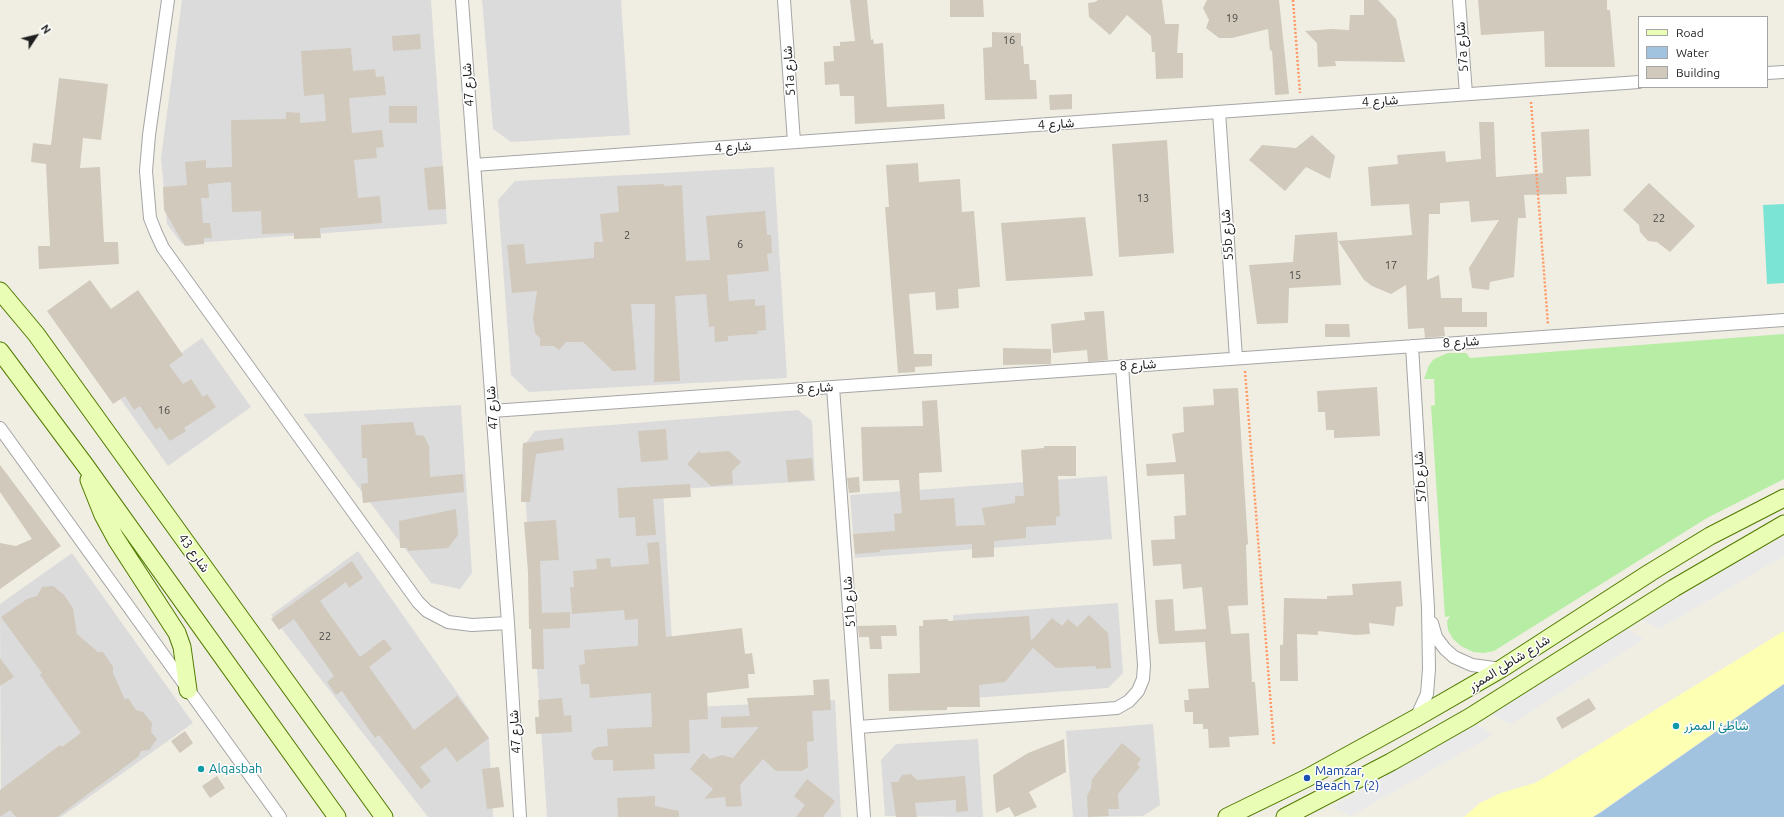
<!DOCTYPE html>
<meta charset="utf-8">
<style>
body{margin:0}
#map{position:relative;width:1784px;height:817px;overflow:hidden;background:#f0eee3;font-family:Ubuntu,sans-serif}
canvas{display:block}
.legend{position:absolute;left:1638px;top:16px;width:130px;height:72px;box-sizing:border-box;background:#fff;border:1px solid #a5a5a5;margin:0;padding:5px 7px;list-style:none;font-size:12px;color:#1e1e1e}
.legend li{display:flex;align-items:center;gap:8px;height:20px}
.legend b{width:20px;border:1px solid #a5a5a5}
.north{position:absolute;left:16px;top:16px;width:40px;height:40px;-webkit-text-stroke:3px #fff;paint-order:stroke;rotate:55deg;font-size:11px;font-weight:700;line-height:16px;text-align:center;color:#1e1e1e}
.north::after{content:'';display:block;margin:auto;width:14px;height:18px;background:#1e1e1e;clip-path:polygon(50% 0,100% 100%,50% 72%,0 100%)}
</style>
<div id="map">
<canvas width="1784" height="817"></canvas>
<ul class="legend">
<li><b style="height:5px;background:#e9fdb4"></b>Road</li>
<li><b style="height:11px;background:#a1c3e0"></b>Water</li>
<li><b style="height:11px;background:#d0c9bc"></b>Building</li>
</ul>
<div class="north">N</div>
</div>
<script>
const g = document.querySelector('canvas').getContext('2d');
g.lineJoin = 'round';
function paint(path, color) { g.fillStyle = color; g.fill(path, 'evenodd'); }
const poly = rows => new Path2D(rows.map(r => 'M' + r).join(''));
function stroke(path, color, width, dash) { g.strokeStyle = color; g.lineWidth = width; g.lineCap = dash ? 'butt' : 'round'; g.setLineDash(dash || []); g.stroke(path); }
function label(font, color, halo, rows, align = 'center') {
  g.font = font + ' Ubuntu,Vazirmatn,sans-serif'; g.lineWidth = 3; g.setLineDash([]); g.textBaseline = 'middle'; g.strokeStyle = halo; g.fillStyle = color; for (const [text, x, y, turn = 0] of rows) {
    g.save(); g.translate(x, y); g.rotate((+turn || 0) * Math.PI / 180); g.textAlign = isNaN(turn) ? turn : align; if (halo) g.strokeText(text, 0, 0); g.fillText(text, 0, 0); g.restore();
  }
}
const residential = poly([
 [182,0,431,0,447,224,182,244,167,224,161,158],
 [482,0,621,0,630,135,511,142,493,129],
 [774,167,787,378,529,392,511,375,498,200,515,181],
 [202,338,251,407,168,466,119,397],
 [461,405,472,573,460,589,431,583,303,414],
 [798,410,812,421,815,481,663,490,676,708,835,700,841,817,547,817,522,448,535,431],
 [1107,476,1112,539,855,558,850,495],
 [358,551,489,738,493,817,428,817,271,615],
 [72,553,193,723,61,817,1,817,0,604],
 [1118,603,1123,673,1108,688,960,699,953,615],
 [1153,724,1160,805,1143,816,1073,817,1066,731],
 [978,739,983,817,885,816,881,760,896,744]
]);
const grass = poly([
 [1784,334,1784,479,1707,518,1494,651,1484,653,1473,652,1461,646,1453,639,1448,630,1447,621,1450,616,1445,617,1431,406,1435,405,1434,379,1424,379,1429,365,1434,359,1448,353,1466,353,1470,358]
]);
const sand = poly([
 [1784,631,1784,684,1593,817,1464,817,1480,803,1501,793,1535,783,1559,769]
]);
const pitch = poly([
 [1784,204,1784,283,1767,284,1763,205]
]);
const parking = poly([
 [1784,537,1784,556,1659,629,1642,620,1742,559],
 [1627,629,1643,639,1512,724,1491,715],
 [1477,724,1493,735,1351,816,1332,807]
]);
const water = poly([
 [1784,684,1784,817,1593,817,1600,813]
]);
const building = poly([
 [850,0,867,0,871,40,873,39,874,44,883,43,887,107,944,104,945,119,855,124,854,96,840,96,839,84,825,85,824,62,834,61,833,46,840,46,840,42,855,41],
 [950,0,983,0,984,17,950,17],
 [1098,0,1162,0,1165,24,1179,24,1177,53,1183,53,1183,78,1156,79,1155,52,1152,52,1151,36,1127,15,1110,35,1089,17,1088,3,1095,2],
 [1207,0,1279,0,1289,94,1275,95,1272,50,1270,51,1268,29,1232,38,1219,38,1206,28,1209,20,1203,8],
 [1364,0,1378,0,1396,19,1405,62,1335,61,1336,66,1318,67,1317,43,1305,31,1332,29,1349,30,1350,15,1364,15],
 [1478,0,1607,0,1607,10,1610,10,1615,67,1545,67,1544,31,1481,35],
 [992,32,1021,33,1021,46,1023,46,1024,64,1029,64,1030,80,1036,80,1037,99,985,100,983,48,992,47],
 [420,34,421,49,393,51,392,36],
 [351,48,353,71,375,69,376,77,384,76,386,95,349,98,352,133,382,130,384,147,376,148,377,158,354,160,358,198,380,196,382,223,320,228,321,238,294,239,294,233,262,234,261,211,232,212,231,182,208,184,209,198,201,198,203,223,210,223,212,238,204,238,204,244,185,246,164,210,163,187,187,185,185,162,206,160,206,168,232,167,231,120,286,119,286,112,300,113,300,123,326,121,324,94,304,96,301,51],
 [59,78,108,84,101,140,83,138,80,168,100,167,104,242,118,242,119,264,39,269,38,246,50,246,46,164,31,162,33,143,51,145],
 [1072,94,1072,109,1050,110,1049,95],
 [389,106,417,106,417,123,389,123],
 [1479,122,1494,122,1496,177,1543,173,1541,132,1589,129,1591,176,1566,177,1567,194,1524,195,1526,218,1518,218,1514,277,1490,282,1489,290,1472,288,1469,268,1499,220,1471,222,1469,201,1440,203,1440,214,1429,214,1427,280,1439,275,1441,298,1462,298,1462,312,1487,312,1487,327,1444,327,1445,336,1425,338,1424,328,1408,329,1406,285,1391,294,1372,286,1364,280,1338,241,1412,235,1409,204,1371,206,1368,167,1398,164,1397,155,1445,151,1446,162,1481,159],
 [1312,135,1335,156,1330,179,1306,167,1285,191,1249,160,1262,145,1296,148],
 [1167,140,1174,253,1119,257,1112,144],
 [918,163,919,182,960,179,962,212,974,211,980,287,958,289,959,308,936,310,935,292,909,294,914,354,932,354,932,366,915,367,915,372,898,373,885,207,889,207,886,165],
 [443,166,446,209,428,210,424,168],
 [1649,183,1695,226,1670,252,1657,242,1648,241,1640,232,1639,225,1623,210],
 [664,184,664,186,682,185,686,261,710,260,706,216,765,211,767,235,771,235,772,253,767,254,769,271,727,275,729,301,755,299,755,306,765,305,766,330,757,331,758,334,728,336,728,341,715,342,714,326,709,327,706,294,675,296,680,381,654,382,655,304,631,304,636,370,613,371,583,342,566,342,559,350,554,346,540,346,540,338,535,333,533,318,537,291,512,293,507,245,524,244,526,264,594,258,594,242,603,242,600,214,619,212,617,186],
 [1085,217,1093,276,1006,281,1001,223],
 [1337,232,1341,285,1289,288,1288,323,1257,324,1249,265,1293,262,1295,235],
 [90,280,111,309,138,290,183,355,169,365,183,384,191,379,203,397,207,394,216,407,184,428,186,431,170,441,160,427,156,430,140,406,134,410,125,396,113,404,47,311],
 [1104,311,1108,360,1088,362,1087,350,1053,353,1051,324,1085,320,1084,312],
 [1325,324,1349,324,1350,337,1325,337],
 [1003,348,1051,349,1051,364,1003,365],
 [1377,387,1380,436,1334,438,1334,430,1326,430,1325,412,1318,412,1317,391],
 [1238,388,1248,544,1246,545,1248,605,1228,606,1231,634,1249,633,1252,682,1255,682,1259,735,1229,737,1230,747,1209,748,1208,729,1203,729,1203,724,1193,724,1193,712,1185,712,1184,700,1189,700,1188,689,1209,688,1205,642,1159,644,1157,630,1155,600,1173,599,1175,631,1206,629,1202,587,1183,589,1181,564,1153,566,1151,540,1175,539,1174,516,1186,515,1184,474,1147,476,1146,464,1176,462,1172,434,1184,432,1183,407,1214,405,1213,389],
 [937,400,942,472,919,473,920,500,954,498,956,526,985,525,982,508,1015,503,1015,496,1024,496,1021,450,1044,448,1044,446,1076,446,1076,476,1058,476,1060,516,1056,517,1056,525,1026,527,1026,538,994,541,994,557,972,558,972,544,880,550,880,552,855,554,853,534,895,531,894,514,902,513,899,480,863,481,861,427,923,426,922,401],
 [413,422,416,435,424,436,429,446,430,477,463,474,464,492,363,503,361,484,368,483,367,458,362,458,361,425],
 [666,429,668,460,641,462,638,431],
 [563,438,564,450,536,454,530,502,521,502,523,443],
 [699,451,701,453,729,451,741,462,732,471,733,484,711,486,687,464],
 [812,458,814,480,788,482,786,460],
 [0,465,61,546,0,589,0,543,16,546,32,539,0,492],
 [859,477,860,492,849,493,847,478],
 [690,484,691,497,653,499,656,535,636,536,635,517,619,518,617,488],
 [456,509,458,535,448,548,408,551,407,548,400,548,399,521],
 [556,520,559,560,540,561,542,613,570,612,570,628,543,629,544,669,532,669,531,629,529,629,528,572,524,522],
 [659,542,666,637,742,628,745,654,752,653,755,674,748,674,749,688,707,693,708,719,689,720,690,753,654,754,655,769,613,771,613,760,594,760,591,754,593,750,597,747,608,746,607,729,652,727,651,693,590,698,589,684,581,684,579,665,585,664,584,650,638,646,638,619,625,620,624,610,572,614,570,587,574,587,573,571,597,569,596,559,610,558,611,567,649,564,647,543],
 [352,561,363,578,349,588,346,582,320,601,360,657,384,639,392,649,369,667,414,730,457,696,489,738,457,762,446,747,420,767,431,781,421,789,379,735,375,738,342,691,336,695,327,682,334,676,294,619,279,630,271,619],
 [1401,581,1403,606,1396,607,1394,626,1369,623,1370,634,1356,635,1318,631,1318,635,1297,634,1298,681,1280,681,1280,645,1283,645,1284,598,1327,599,1327,596,1353,595,1352,584],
 [53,586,64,595,73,608,77,634,98,652,103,652,113,667,113,673,125,700,128,698,136,710,143,712,152,723,151,732,157,739,149,750,141,751,138,757,57,817,16,817,10,810,0,817,0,790,60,745,62,747,81,733,40,675,42,673,1,617,27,599,37,596,42,587],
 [1089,615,1108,633,1111,668,1096,669,1096,666,1056,668,1032,647,1032,649,1005,682,979,685,980,707,947,707,947,710,889,711,888,674,920,673,919,626,923,626,923,620,948,619,948,621,1029,616,1031,641,1052,618,1062,626,1068,619,1077,627],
 [896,625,897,636,881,636,882,649,870,649,869,637,859,637,858,626],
 [0,658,14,677,0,686],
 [829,679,831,710,812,711,814,741,807,742,808,767,802,771,776,771,763,759,740,785,742,806,726,807,725,797,704,799,713,789,690,769,703,753,710,759,722,755,733,758,759,727,721,728,721,717,750,716,747,698,814,695,813,680],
 [562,698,564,716,571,715,572,732,536,734,535,717,539,717,538,700],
 [1589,698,1596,709,1562,729,1556,718],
 [185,731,193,743,180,753,171,741],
 [1064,739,1066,772,1029,792,1037,807,1015,817,1009,807,996,813,993,775,1028,753],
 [1122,743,1141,759,1137,764,1140,767,1118,794,1119,809,1108,809,1109,816,1088,817,1087,796,1091,788,1092,779],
 [499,767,504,807,487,809,482,769],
 [911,774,917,780,965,776,968,811,956,812,956,800,915,803,917,817,896,817,891,782,898,782,902,775],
 [217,776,225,788,210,798,202,786],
 [807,779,835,801,823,817,796,817,805,805,794,796],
 [655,796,655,806,679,811,679,817,618,817,617,798]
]);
const path = poly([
 [1293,0,1300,93],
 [1531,102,1548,325],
 [1245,371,1274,746]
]);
const minor = poly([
 [168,0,149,135,146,171,150,218,156,233,163,248,418,602,427,611,448,622,472,625,508,623],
 [462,0,508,623,520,817],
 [784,0,794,142],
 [1459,0,1466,94],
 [1767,73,1784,72],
 [1219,112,1236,358],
 [474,165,1639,82],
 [1412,346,1428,608,1429,669,1427,694,1416,718],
 [833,387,864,817],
 [492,411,1784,320],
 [0,428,280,817],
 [1432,623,1436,637,1445,649,1454,657,1472,665,1501,669],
 [858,727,1104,709,1117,708,1129,701,1138,691,1143,679,1144,665,1122,366]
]);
const secondary = poly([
 [0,291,36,334,384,817],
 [0,351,85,465,337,817],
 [89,480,103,515,116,539,177,633,182,647,188,690],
 [1227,817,1307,778,1416,718,1501,669,1651,572,1710,536,1784,498],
 [1285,817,1391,762,1470,717,1674,588,1784,524]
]);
const markers = [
 [1676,726,4,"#0f9aa8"],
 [201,769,4,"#0f9aa8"],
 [1307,778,4,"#1a4fb4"]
];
const numberNames = [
 ["19",1232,18],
 ["16",1009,40],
 ["13",1143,198],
 ["22",1659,218],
 ["2",627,235],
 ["6",740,244],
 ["17",1391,265],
 ["15",1295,275],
 ["16",164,410],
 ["22",325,636]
];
const streetNames = [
 ["57a شارع",1462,47,-94],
 ["51a شارع",789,71,-94],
 ["شارع 47",468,85,-94],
 ["شارع 4",1380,101,-4],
 ["شارع 4",1056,124,-4],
 ["شارع 4",733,147,-4],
 ["55b شارع",1227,235,-94],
 ["شارع 8",1461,342,-4],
 ["شارع 8",1138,365,-4],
 ["شارع 8",815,388,-4],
 ["شارع 47",492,408,-94],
 ["57b شارع",1420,477,-94],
 ["شارع 43",194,553,54],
 ["51b شارع",849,602,-94],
 ["شارع شاطئ الممزر",1509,663,-32],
 ["شارع 47",515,732,-94]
];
const cultureNames = [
 ["شاطئ الممزر",1684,726],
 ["Alqasbah",209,769]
];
const transitNames = [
 ["Mamzar,",1315,771],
 ["Beach 7 (2)",1315,786]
];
paint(residential, '#dcdbdb');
paint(grass, '#b8eda6');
paint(sand, '#fdffb2');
paint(pitch, '#7ce4d4');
paint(parking, '#eaeaea');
paint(water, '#a1c3e0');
paint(building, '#d0c9bc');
stroke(minor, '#a5a5a5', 14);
stroke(secondary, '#507a00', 19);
stroke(path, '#ff9965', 2.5, [2, 2]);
stroke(minor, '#fff', 12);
stroke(secondary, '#e9fdb4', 17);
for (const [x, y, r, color] of markers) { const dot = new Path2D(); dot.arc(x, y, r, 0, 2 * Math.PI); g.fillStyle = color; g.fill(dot); stroke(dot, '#fff', 1.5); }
label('11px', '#4a4946', null, numberNames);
label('13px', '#1e1e1e', '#fff', streetNames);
label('13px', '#0d838f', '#fff', cultureNames, 'left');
label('13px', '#164399', '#fff', transitNames, 'left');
</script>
